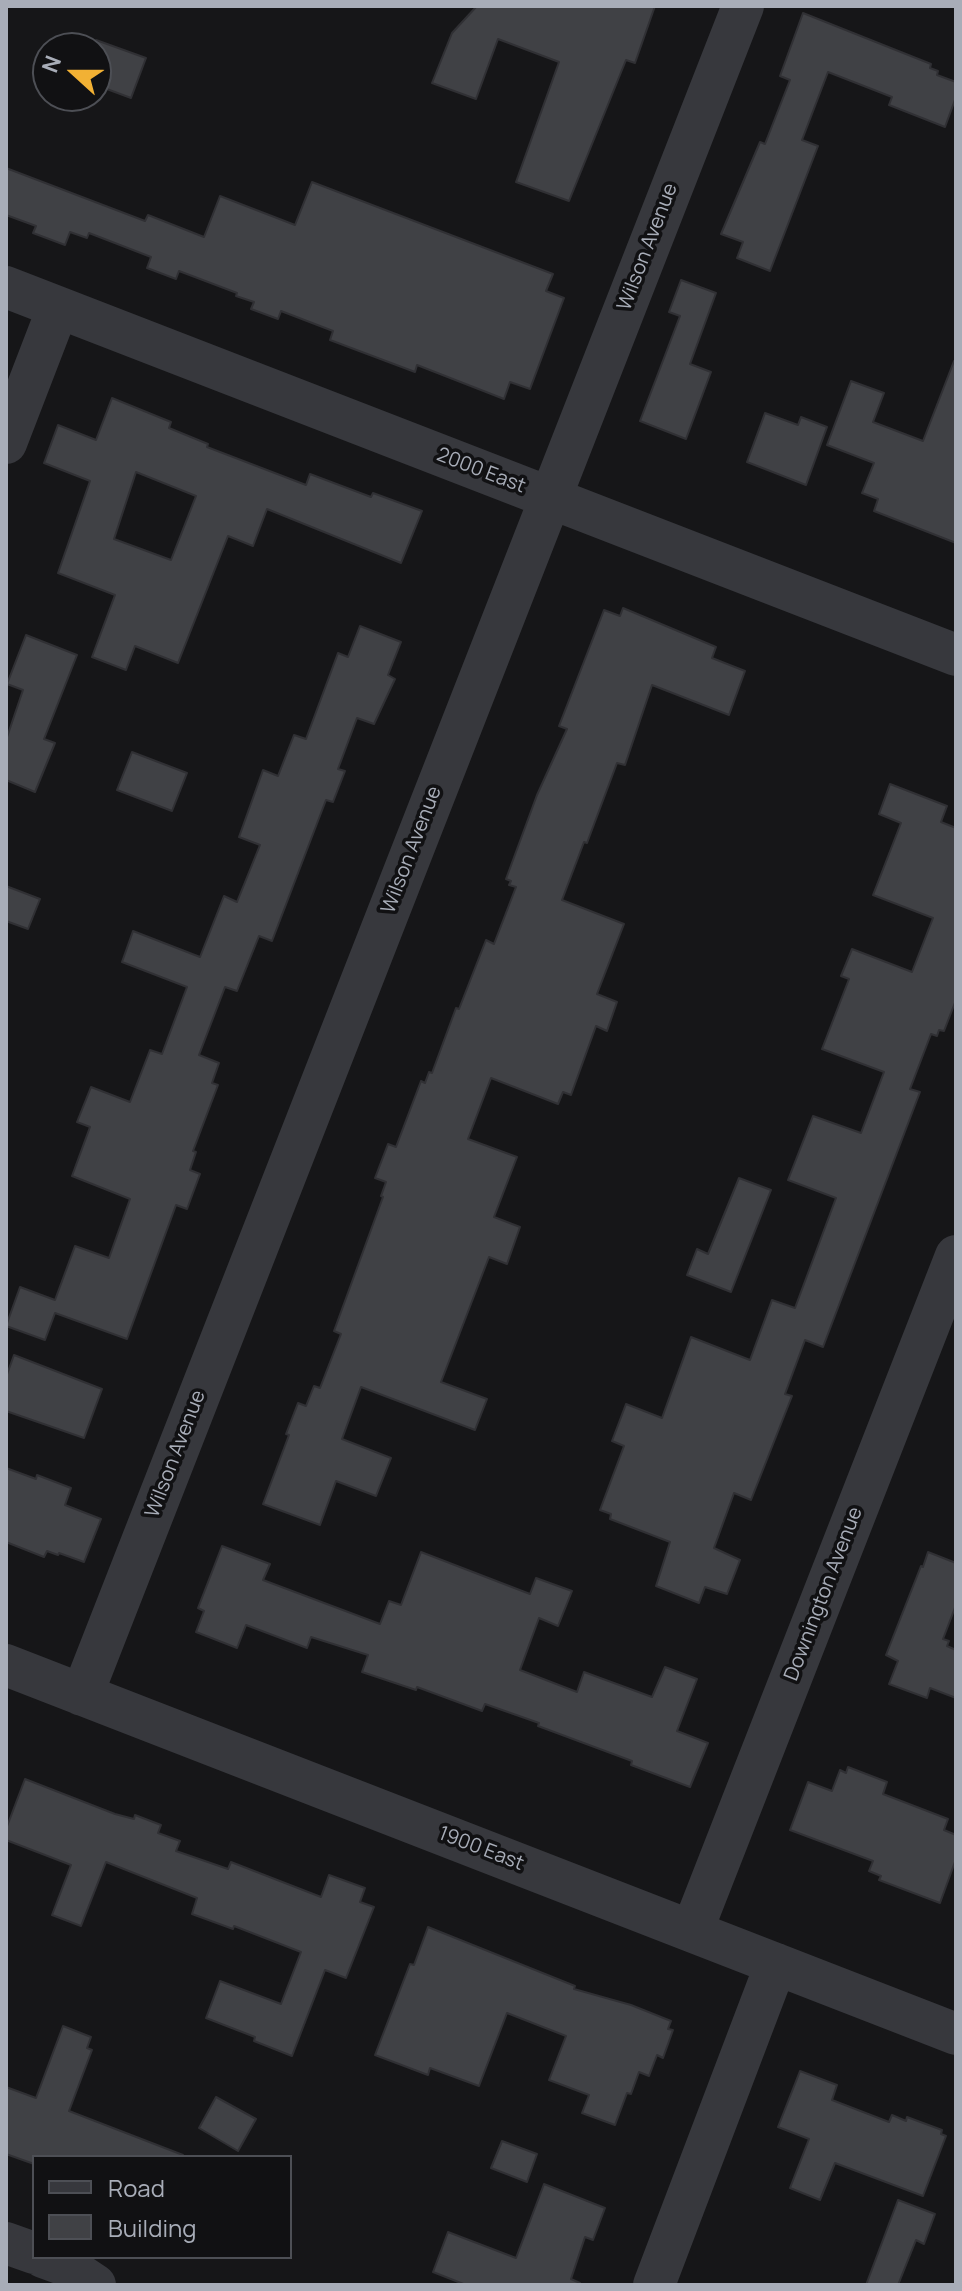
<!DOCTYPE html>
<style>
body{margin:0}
#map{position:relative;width:962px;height:2291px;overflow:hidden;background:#161618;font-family:Manrope,sans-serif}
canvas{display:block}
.frame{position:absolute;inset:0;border:8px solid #a8adb8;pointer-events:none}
.legend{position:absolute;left:32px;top:2155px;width:260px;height:104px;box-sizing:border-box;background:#111113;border:2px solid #4d4f55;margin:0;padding:10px 14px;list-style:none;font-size:24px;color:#a8adb8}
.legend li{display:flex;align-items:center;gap:16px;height:40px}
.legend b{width:40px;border:2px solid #4d4f55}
.north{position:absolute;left:32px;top:32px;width:80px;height:80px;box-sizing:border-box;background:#111113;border:2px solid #4d4f55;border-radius:50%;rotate:291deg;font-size:22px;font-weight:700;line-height:32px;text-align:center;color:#a8adb8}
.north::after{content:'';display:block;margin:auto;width:28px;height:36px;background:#f2b134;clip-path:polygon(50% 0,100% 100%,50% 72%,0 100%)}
</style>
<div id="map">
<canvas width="962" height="2291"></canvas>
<div class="frame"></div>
<ul class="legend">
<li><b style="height:10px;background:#37383d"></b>Road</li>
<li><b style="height:22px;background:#404145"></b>Building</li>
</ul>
<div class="north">N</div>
</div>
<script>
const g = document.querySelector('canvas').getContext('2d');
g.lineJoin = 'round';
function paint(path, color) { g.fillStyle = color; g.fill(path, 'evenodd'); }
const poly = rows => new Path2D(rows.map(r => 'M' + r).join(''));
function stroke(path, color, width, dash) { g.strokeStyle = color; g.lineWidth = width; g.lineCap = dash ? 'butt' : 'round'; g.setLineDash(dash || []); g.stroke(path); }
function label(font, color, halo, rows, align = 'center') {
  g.font = font + ' Manrope,sans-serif'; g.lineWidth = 7; g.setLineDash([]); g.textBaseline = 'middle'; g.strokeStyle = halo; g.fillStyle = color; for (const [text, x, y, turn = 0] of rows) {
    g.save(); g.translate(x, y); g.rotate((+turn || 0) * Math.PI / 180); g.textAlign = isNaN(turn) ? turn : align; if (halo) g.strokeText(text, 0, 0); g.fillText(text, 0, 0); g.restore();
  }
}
const building = poly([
 [477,6,655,6,635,63,626,60,569,201,516,182,559,62,498,39,476,99,432,83,452,33,477,6],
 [803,13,931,64,930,68,938,71,937,75,956,82,956,97,945,127,889,105,892,97,828,72,802,140,818,146,770,271,737,258,743,242,721,234,760,142,765,144,790,80,780,76,803,13],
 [96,40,146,58,131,98,96,85,96,40],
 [6,168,145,221,148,215,204,237,220,196,295,225,312,182,553,274,546,291,564,298,530,389,510,382,504,399,417,365,415,372,330,340,333,331,281,311,278,319,251,309,254,302,236,296,237,293,179,271,176,279,147,268,151,257,89,233,87,238,70,232,65,245,33,233,36,226,6,215,6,168],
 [681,280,716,293,690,364,711,372,686,439,640,421,680,316,669,312,681,280],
 [954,361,956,361,956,543,874,511,878,499,862,493,874,463,827,445,851,381,884,393,873,422,923,441,954,361],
 [112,398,171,422,169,428,208,444,207,447,306,485,310,474,371,497,373,493,422,511,401,563,267,509,253,546,228,536,178,663,135,646,126,670,92,657,115,595,58,573,90,481,44,463,58,425,96,440,112,398],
 [136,472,196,496,171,560,114,539,136,472],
 [765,413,798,425,801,417,827,427,806,485,747,462,765,413],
 [623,608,716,647,712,658,745,671,729,715,652,685,625,765,617,763,587,843,584,842,562,900,624,924,597,994,617,1002,607,1031,596,1026,571,1095,563,1092,558,1104,491,1078,468,1139,517,1157,494,1217,520,1227,507,1264,489,1257,441,1382,487,1399,475,1430,361,1387,342,1439,391,1458,376,1496,336,1481,320,1525,263,1504,289,1435,286,1434,298,1403,306,1406,314,1386,320,1388,341,1334,334,1331,383,1197,381,1196,386,1182,375,1178,388,1144,396,1147,421,1081,425,1083,429,1072,432,1073,456,1008,459,1009,486,940,494,944,516,887,509,885,511,881,506,879,537,795,567,729,559,726,604,610,620,616,623,608],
 [360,626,401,642,388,675,395,679,374,724,357,718,338,769,345,771,333,802,326,800,272,941,259,936,237,991,225,987,199,1055,219,1063,212,1083,218,1085,193,1151,196,1152,190,1170,200,1174,187,1209,176,1205,127,1339,55,1313,45,1340,6,1326,20,1287,55,1300,75,1246,109,1258,130,1199,72,1176,90,1127,77,1122,91,1087,130,1102,150,1050,162,1054,187,987,122,962,133,931,200,957,224,896,237,902,260,845,239,837,263,770,278,776,294,735,306,739,338,653,348,657,360,626],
 [26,635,77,655,44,739,55,743,35,792,6,780,6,740,23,690,7,684,26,635],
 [132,752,187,773,172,811,117,790,132,752],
 [890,784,947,806,941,822,956,828,956,1000,944,1031,939,1030,937,1036,931,1034,910,1089,920,1092,823,1347,805,1340,785,1394,792,1396,751,1500,734,1493,714,1548,740,1560,727,1594,705,1587,699,1603,656,1586,670,1542,610,1519,611,1514,600,1510,624,1446,612,1441,626,1404,662,1418,691,1337,750,1360,772,1300,795,1308,836,1198,788,1180,813,1116,861,1133,884,1072,822,1049,849,979,841,976,852,949,912,972,933,918,873,895,901,823,879,814,890,784],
 [6,886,40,899,28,929,6,921,6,886],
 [739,1178,771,1190,731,1292,687,1275,697,1249,708,1254,739,1178],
 [14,1355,102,1389,84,1438,6,1411,6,1377,14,1355],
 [6,1468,36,1479,37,1475,71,1488,65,1505,101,1519,84,1562,59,1553,58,1555,47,1551,44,1557,6,1542,6,1468],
 [222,1546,270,1564,263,1580,380,1624,389,1601,401,1605,421,1552,530,1594,536,1578,572,1591,558,1626,539,1618,520,1670,577,1692,584,1672,652,1697,665,1667,697,1679,677,1731,708,1743,690,1787,631,1765,632,1761,538,1726,539,1723,485,1704,482,1711,417,1687,416,1690,362,1672,368,1655,311,1637,307,1648,246,1625,237,1648,196,1632,204,1611,198,1608,222,1546],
 [928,1552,956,1563,956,1605,943,1639,949,1641,947,1646,956,1650,956,1698,930,1688,927,1698,889,1684,898,1661,886,1655,921,1566,923,1567,928,1552],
 [848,1767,887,1782,883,1794,948,1819,944,1830,956,1835,956,1859,940,1903,879,1880,881,1876,869,1871,873,1861,790,1830,808,1782,832,1791,840,1770,846,1773,848,1767],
 [25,1779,115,1814,134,1819,135,1815,161,1825,158,1833,180,1841,176,1851,228,1869,231,1862,321,1897,329,1875,365,1888,360,1902,374,1907,346,1978,325,1970,292,2056,254,2041,255,2037,206,2018,220,1981,281,2004,301,1952,234,1926,233,1929,192,1914,197,1898,106,1862,81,1926,52,1915,71,1865,6,1840,6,1829,25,1779],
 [428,1927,575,1986,574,1989,631,2005,671,2021,668,2029,673,2030,663,2058,657,2055,649,2076,639,2072,631,2094,627,2093,615,2125,582,2113,589,2095,549,2080,566,2036,507,2013,479,2086,430,2068,428,2075,375,2055,410,1964,414,1965,428,1927],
 [63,2026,91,2037,87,2048,92,2050,69,2111,183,2155,182,2157,34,2157,34,2164,6,2154,6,2087,36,2098,63,2026],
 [800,2071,837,2085,832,2100,889,2122,892,2115,906,2121,907,2117,942,2130,941,2134,946,2136,923,2196,835,2163,820,2200,790,2188,809,2139,778,2127,800,2071],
 [216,2097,256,2119,238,2151,199,2128,216,2097],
 [502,2141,537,2154,527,2182,491,2168,502,2141],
 [544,2184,605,2208,593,2240,585,2237,571,2279,580,2283,580,2285,466,2285,433,2272,448,2232,516,2258,544,2184],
 [898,2200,935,2214,924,2244,916,2240,898,2285,866,2285,898,2200]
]);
const minor = poly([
 [6,287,956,655],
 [6,443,58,308],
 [6,1665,956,2034],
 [82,1695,743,6],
 [692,1931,956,1256],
 [6,2243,34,2253],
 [43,2257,65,2265,95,2285],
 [654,2285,776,1964]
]);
const streetNames = [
 ["Wilson Avenue",648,247,-69],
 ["2000 East",481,471,21],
 ["Wilson Avenue",412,850,-69],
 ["Wilson Avenue",176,1454,-69],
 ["Downington Avenue",824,1594,-69],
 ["1900 East",481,1849,21]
];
paint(building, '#404145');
stroke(building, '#303034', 2);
stroke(minor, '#37383d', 42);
label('20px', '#a8adb8', '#111113', streetNames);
</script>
